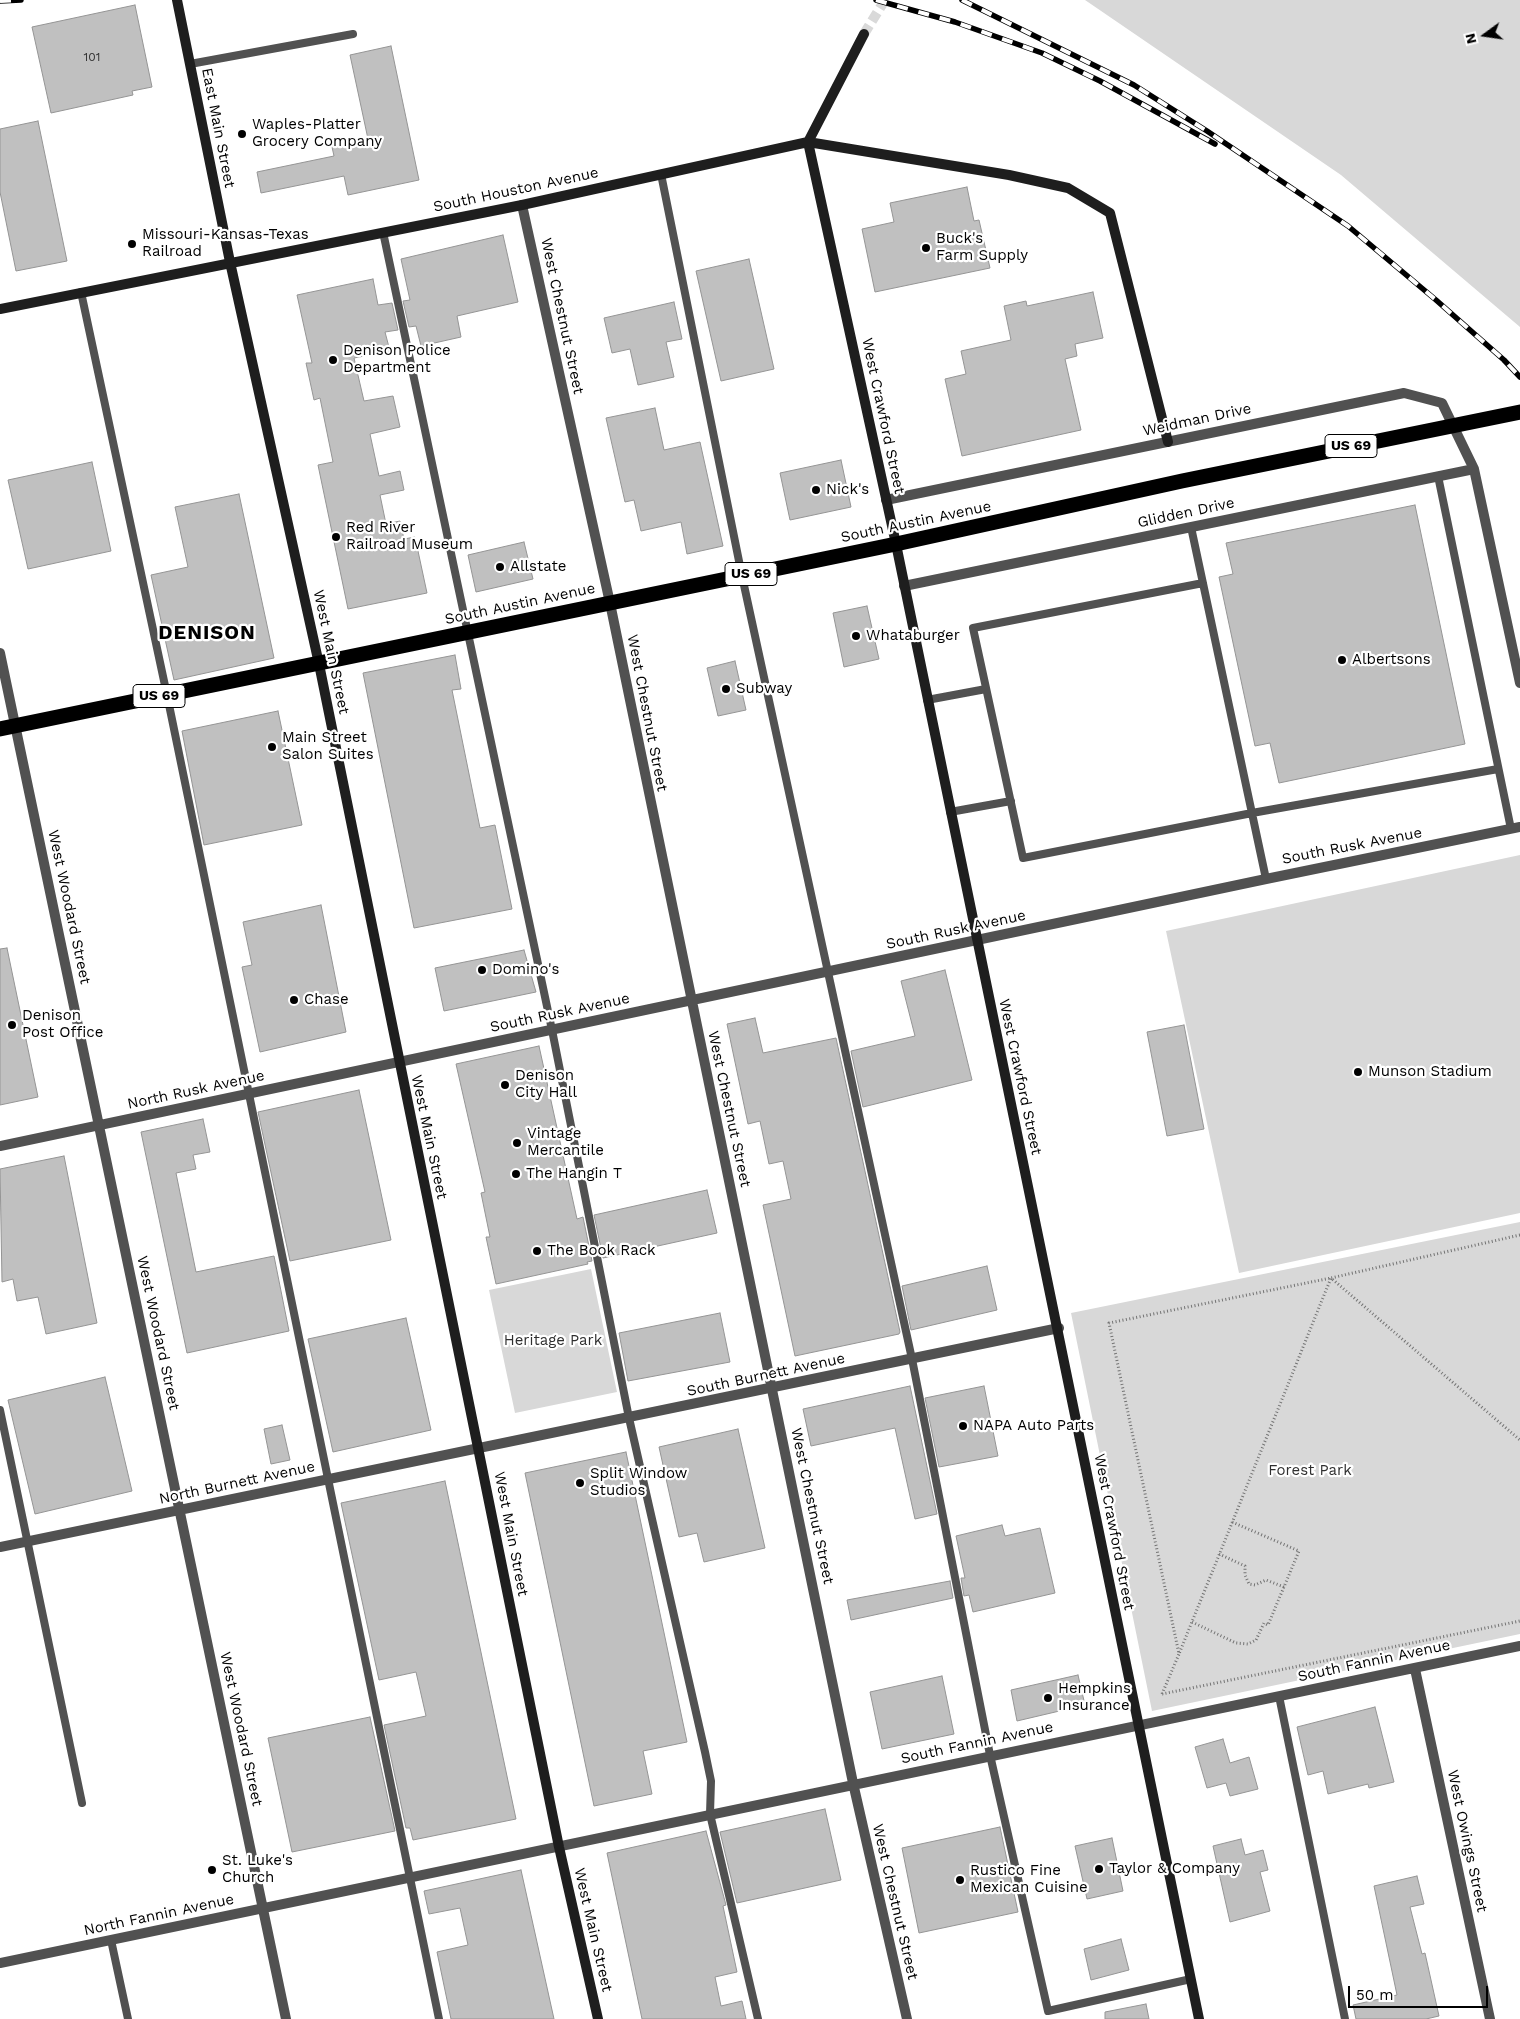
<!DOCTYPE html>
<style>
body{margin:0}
#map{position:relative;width:1520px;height:2019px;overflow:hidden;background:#fff;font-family:"Work Sans",sans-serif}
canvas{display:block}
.north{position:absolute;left:1460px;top:10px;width:50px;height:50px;-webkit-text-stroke:4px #fff;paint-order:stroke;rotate:256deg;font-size:14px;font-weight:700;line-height:20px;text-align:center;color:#000}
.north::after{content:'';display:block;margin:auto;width:18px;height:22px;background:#000;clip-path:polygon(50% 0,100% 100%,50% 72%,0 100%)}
.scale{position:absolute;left:1348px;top:1986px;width:140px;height:22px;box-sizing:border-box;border:2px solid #000;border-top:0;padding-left:6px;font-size:15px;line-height:18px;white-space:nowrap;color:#000;-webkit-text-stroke:4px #fff;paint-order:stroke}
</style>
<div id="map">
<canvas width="1520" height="2019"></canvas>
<div class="north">N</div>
<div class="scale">50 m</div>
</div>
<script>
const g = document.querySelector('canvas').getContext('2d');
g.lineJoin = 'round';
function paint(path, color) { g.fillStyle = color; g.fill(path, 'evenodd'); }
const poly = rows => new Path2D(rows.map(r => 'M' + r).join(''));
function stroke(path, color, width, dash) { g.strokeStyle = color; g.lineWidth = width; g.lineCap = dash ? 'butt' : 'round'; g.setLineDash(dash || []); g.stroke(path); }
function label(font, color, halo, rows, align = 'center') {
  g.font = font + ' "Work Sans",sans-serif'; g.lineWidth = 4.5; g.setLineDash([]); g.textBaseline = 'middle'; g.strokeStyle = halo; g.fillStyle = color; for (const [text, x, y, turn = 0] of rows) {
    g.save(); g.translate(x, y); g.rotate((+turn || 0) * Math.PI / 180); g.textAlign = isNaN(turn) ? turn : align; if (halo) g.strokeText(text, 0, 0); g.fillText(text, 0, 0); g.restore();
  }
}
const green = poly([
 [1085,0,1520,0,1520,327,1341,175],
 [1520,855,1520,1213,1239,1273,1166,931],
 [1520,1222,1520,1634,1152,1711,1071,1313],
 [591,1269,617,1392,515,1413,489,1290]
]);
const building = poly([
 [135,5,152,87,132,91,133,95,51,113,32,27,135,5],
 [391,46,419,180,348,195,344,176,261,193,257,172,334,156,332,147,368,139,350,55,391,46],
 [38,121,67,261,16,271,0,192,0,129,38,121],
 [967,187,974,221,979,220,990,268,875,292,862,229,894,222,890,203,967,187],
 [503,235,518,302,457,316,461,337,421,346,416,326,409,327,403,301,410,300,401,259,503,235],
 [749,259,774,369,721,381,696,271,749,259],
 [373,279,378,305,392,303,398,330,385,332,390,351,354,358,364,401,393,396,400,427,370,434,379,476,400,471,404,490,380,495,386,524,400,521,404,539,415,537,427,593,348,609,318,465,333,462,320,398,314,400,306,363,312,363,297,295,373,279],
 [1093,292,1103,338,1075,344,1077,356,1065,359,1081,430,962,456,945,379,966,374,961,351,1011,340,1004,306,1026,301,1027,306,1093,292],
 [674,302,682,339,666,342,674,377,638,385,630,349,612,353,604,318,674,302],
 [655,408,664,450,700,442,723,546,687,554,681,522,641,531,634,500,625,502,606,418,655,408],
 [841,460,851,507,790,520,780,473,841,460],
 [92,462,111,551,28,569,8,480,92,462],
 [239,494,274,658,174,680,151,575,188,567,175,507,239,494],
 [1415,505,1465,744,1279,783,1270,743,1255,746,1219,577,1233,574,1226,543,1415,505],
 [524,542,533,579,476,592,468,555,524,542],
 [867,606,879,659,844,667,833,613,867,606],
 [455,655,461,689,452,690,480,828,495,825,512,909,414,928,363,673,455,655],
 [735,661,746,710,718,716,707,668,735,661],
 [278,711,302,825,204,845,182,731,278,711],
 [321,905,346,1032,260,1052,242,967,252,965,243,922,321,905],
 [7,948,38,1097,0,1105,0,949,7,948],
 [524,950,536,992,444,1011,435,968,524,950],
 [945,970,972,1080,863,1107,851,1051,915,1036,901,981,945,970],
 [755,1018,763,1053,836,1038,900,1332,899,1334,795,1356,763,1205,791,1199,783,1161,769,1164,760,1121,748,1124,727,1024,755,1018],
 [1184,1025,1204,1129,1167,1136,1147,1032,1184,1025],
 [539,1046,577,1219,583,1217,592,1261,587,1262,588,1264,496,1284,486,1237,490,1237,481,1193,485,1192,456,1064,539,1046],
 [359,1090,391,1240,290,1261,258,1112,359,1090],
 [203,1119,210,1152,193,1155,196,1169,176,1173,196,1272,274,1256,289,1331,187,1353,141,1132,203,1119],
 [64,1156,97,1323,46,1334,38,1297,17,1301,13,1279,2,1282,0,1169,64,1156],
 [707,1190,717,1233,603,1258,594,1215,707,1190],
 [987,1266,997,1310,911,1330,902,1286,987,1266],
 [720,1313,730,1362,628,1381,619,1333,720,1313],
 [406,1318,431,1430,333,1452,308,1339,406,1318],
 [105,1377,132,1491,35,1514,8,1400,105,1377],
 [910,1386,937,1514,915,1519,895,1428,811,1446,803,1409,910,1386],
 [984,1386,998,1456,939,1467,925,1398,984,1386],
 [282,1425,290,1460,271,1464,264,1429,282,1425],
 [738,1429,765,1548,704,1562,697,1533,679,1537,659,1447,738,1429],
 [626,1452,687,1742,643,1751,652,1794,594,1806,525,1473,626,1452],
 [445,1481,516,1819,413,1840,410,1828,406,1828,384,1725,426,1716,416,1672,379,1680,341,1503,445,1481],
 [1002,1525,1005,1536,1040,1528,1055,1593,973,1612,969,1595,964,1596,961,1578,965,1578,956,1536,1002,1525],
 [950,1581,953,1598,851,1620,847,1600,950,1581],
 [1078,1675,1085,1705,1017,1721,1011,1690,1078,1675],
 [942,1676,954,1734,882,1749,870,1692,942,1676],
 [1375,1707,1394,1782,1369,1788,1368,1784,1328,1794,1323,1771,1308,1775,1297,1727,1375,1707],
 [370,1717,395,1831,292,1852,268,1738,370,1717],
 [1223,1739,1230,1763,1249,1757,1258,1789,1230,1796,1226,1783,1207,1788,1195,1747,1223,1739],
 [825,1809,841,1880,737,1903,720,1832,825,1809],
 [1000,1827,1018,1912,919,1933,902,1848,1000,1827],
 [706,1831,726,1905,723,1906,737,1972,715,1977,721,2006,742,2001,746,2019,642,2019,607,1853,706,1831],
 [1112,1838,1123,1891,1087,1899,1075,1846,1112,1838],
 [1241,1839,1245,1855,1263,1850,1268,1870,1260,1872,1270,1911,1230,1922,1213,1846,1241,1839],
 [521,1870,554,2019,451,2019,437,1952,468,1945,460,1908,429,1914,424,1891,521,1870],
 [1417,1876,1424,1904,1410,1907,1422,1954,1425,1953,1439,2016,1426,2019,1356,2019,1353,2005,1397,1995,1374,1886,1417,1876],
 [1121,1939,1129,1970,1091,1980,1084,1949,1121,1939],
 [1146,2004,1149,2019,1105,2019,1105,2012,1146,2004]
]);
const secondaryTunnel = poly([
 [864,34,885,0]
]);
const path = poly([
 [1520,1235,1331,1278,1520,1440],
 [1219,1554,1245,1566,1245,1575,1249,1584,1255,1585,1266,1580,1284,1587],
 [1192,1622,1236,1643,1248,1644,1256,1640,1264,1623,1268,1625,1299,1551,1232,1522],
 [1162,1694,1179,1654,1109,1323,1331,1278,1179,1654],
 [1162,1694,1520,1621]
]);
const lane = poly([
 [190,64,353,34],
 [661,174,742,576,912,1359,990,1755,1048,2011,1191,1979],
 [383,232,552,1030,629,1418,705,1752,711,1781,710,1814,758,2019],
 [81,292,167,695,439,2019],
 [1438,476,1511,829],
 [1191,527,1266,879],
 [1203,583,973,628,1023,858,1252,813,1498,769],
 [927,700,986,689],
 [950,812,1011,801],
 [0,1410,82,1803],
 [1279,1696,1345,2019],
 [111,1940,128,2019]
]);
const street = poly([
 [522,205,610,603,853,1783,907,2019],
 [886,500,1404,393,1442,403,1474,469,1520,683],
 [904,586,1474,469],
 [0,653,286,2019],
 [0,1146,1266,879,1520,827],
 [0,1547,1059,1328],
 [1415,1669,1490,2019],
 [0,1963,1520,1646]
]);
const secondary = poly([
 [177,0,230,262,319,664,559,1847,598,2019],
 [808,142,896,544,1199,2019],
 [808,142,864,34],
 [0,309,522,205,808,142,1009,175,1068,188,1110,213,1168,442]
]);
const highway = poly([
 [0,729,896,544,1182,481,1520,412]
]);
const rail = poly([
 [876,0,955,22,1042,53,1100,81,1215,144],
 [962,0,1134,85,1207,131,1348,226,1436,300,1504,360,1520,377],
 [0,1,21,0]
]);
const markers = [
 [242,134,5,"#000"],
 [132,244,5,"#000"],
 [926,248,5,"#000"],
 [333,360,5,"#000"],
 [816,490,5,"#000"],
 [336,537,5,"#000"],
 [500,567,5,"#000"],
 [856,636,5,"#000"],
 [1342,660,5,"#000"],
 [726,689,5,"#000"],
 [272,747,5,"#000"],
 [482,970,5,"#000"],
 [294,1000,5,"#000"],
 [12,1025,5,"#000"],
 [1358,1072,5,"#000"],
 [505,1085,5,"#000"],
 [517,1143,5,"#000"],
 [516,1174,5,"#000"],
 [537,1251,5,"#000"],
 [963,1426,5,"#000"],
 [580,1483,5,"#000"],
 [1048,1698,5,"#000"],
 [1099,1869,5,"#000"],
 [212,1870,5,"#000"],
 [960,1880,5,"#000"]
];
const numberNames = [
 ["101",92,57]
];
const shields = [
 [1351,446,52],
 [751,574,52],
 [159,696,52]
];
const shieldNames = [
 ["US 69",1351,446],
 ["US 69",751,574],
 ["US 69",159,696]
];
const poiNames = [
 ["Waples-Platter",252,125],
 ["Grocery Company",252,142],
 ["Missouri-Kansas-Texas",142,235],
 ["Railroad",142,252],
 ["Buck's",936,239],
 ["Farm Supply",936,256],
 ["Denison Police",343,351],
 ["Department",343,368],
 ["Nick's",826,490],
 ["Red River",346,528],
 ["Railroad Museum",346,545],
 ["Allstate",510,567],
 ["Whataburger",866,636],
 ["Albertsons",1352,660],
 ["Subway",736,689],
 ["Main Street",282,738],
 ["Salon Suites",282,755],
 ["Domino's",492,970],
 ["Chase",304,1000],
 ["Denison",22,1016],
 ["Post Office",22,1033],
 ["Munson Stadium",1368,1072],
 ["Denison",515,1076],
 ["City Hall",515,1093],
 ["Vintage",527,1134],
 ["Mercantile",527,1151],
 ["The Hangin T",526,1174],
 ["The Book Rack",547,1251],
 ["NAPA Auto Parts",973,1426],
 ["Split Window",590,1474],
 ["Studios",590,1491],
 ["Hempkins",1058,1689],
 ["Insurance",1058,1706],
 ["St. Luke's",222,1861],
 ["Church",222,1878],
 ["Taylor & Company",1109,1869],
 ["Rustico Fine",970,1871],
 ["Mexican Cuisine",970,1888]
];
const streetNames = [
 ["East Main Street",218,128,79],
 ["South Houston Avenue",516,190,-12],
 ["West Chestnut Street",562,316,78],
 ["West Crawford Street",883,416,78],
 ["Weidman Drive",1197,420,-12],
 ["Glidden Drive",1186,513,-12],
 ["South Austin Avenue",916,522,-12],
 ["South Austin Avenue",520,604,-12],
 ["West Main Street",331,652,78],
 ["West Chestnut Street",647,713,79],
 ["South Rusk Avenue",1352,846,-11],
 ["West Woodard Street",69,907,78],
 ["South Rusk Avenue",956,930,-12],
 ["South Rusk Avenue",560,1013,-12],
 ["West Crawford Street",1020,1077,78],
 ["North Rusk Avenue",196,1090,-12],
 ["West Chestnut Street",729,1109,78],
 ["West Main Street",429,1137,78],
 ["West Woodard Street",158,1333,78],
 ["South Burnett Avenue",766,1375,-12],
 ["North Burnett Avenue",237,1483,-12],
 ["West Chestnut Street",812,1506,78],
 ["West Crawford Street",1114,1532,79],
 ["West Main Street",511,1534,79],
 ["South Fannin Avenue",1374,1661,-12],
 ["West Woodard Street",241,1729,78],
 ["South Fannin Avenue",977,1743,-12],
 ["West Owings Street",1467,1841,78],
 ["West Chestnut Street",895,1902,77],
 ["North Fannin Avenue",159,1915,-12],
 ["West Main Street",593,1930,77]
];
const parkNames = [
 ["Heritage Park",553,1341],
 ["Forest Park",1310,1471]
];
const districtNames = [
 ["DENISON",207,633]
];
paint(green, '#d8d8d8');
paint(building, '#c0c0c0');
stroke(building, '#959595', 1);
stroke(secondaryTunnel, '#d9d9d9', 10, [10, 5]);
stroke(path, '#737373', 3, [1, 2.5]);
stroke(lane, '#515151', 8);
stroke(street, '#515151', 10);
stroke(secondary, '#1e1e1e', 10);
stroke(highway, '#000', 15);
stroke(rail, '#000', 5.5);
stroke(rail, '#fff', 4, [11]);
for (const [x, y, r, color] of markers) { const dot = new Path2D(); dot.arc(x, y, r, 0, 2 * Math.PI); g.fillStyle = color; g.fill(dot); stroke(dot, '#fff', 2); }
label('12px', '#303030', null, numberNames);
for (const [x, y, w] of shields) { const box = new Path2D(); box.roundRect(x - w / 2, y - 11.5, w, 23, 4); g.fillStyle = '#fff'; g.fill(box); stroke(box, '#000', 1); }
label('bold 14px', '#000', null, shieldNames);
label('15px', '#000', '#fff', poiNames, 'left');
label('15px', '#000', '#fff', streetNames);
label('15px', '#2f2f2f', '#fff', parkNames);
g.letterSpacing = '1px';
label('bold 20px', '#000', '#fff', districtNames);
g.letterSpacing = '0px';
</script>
